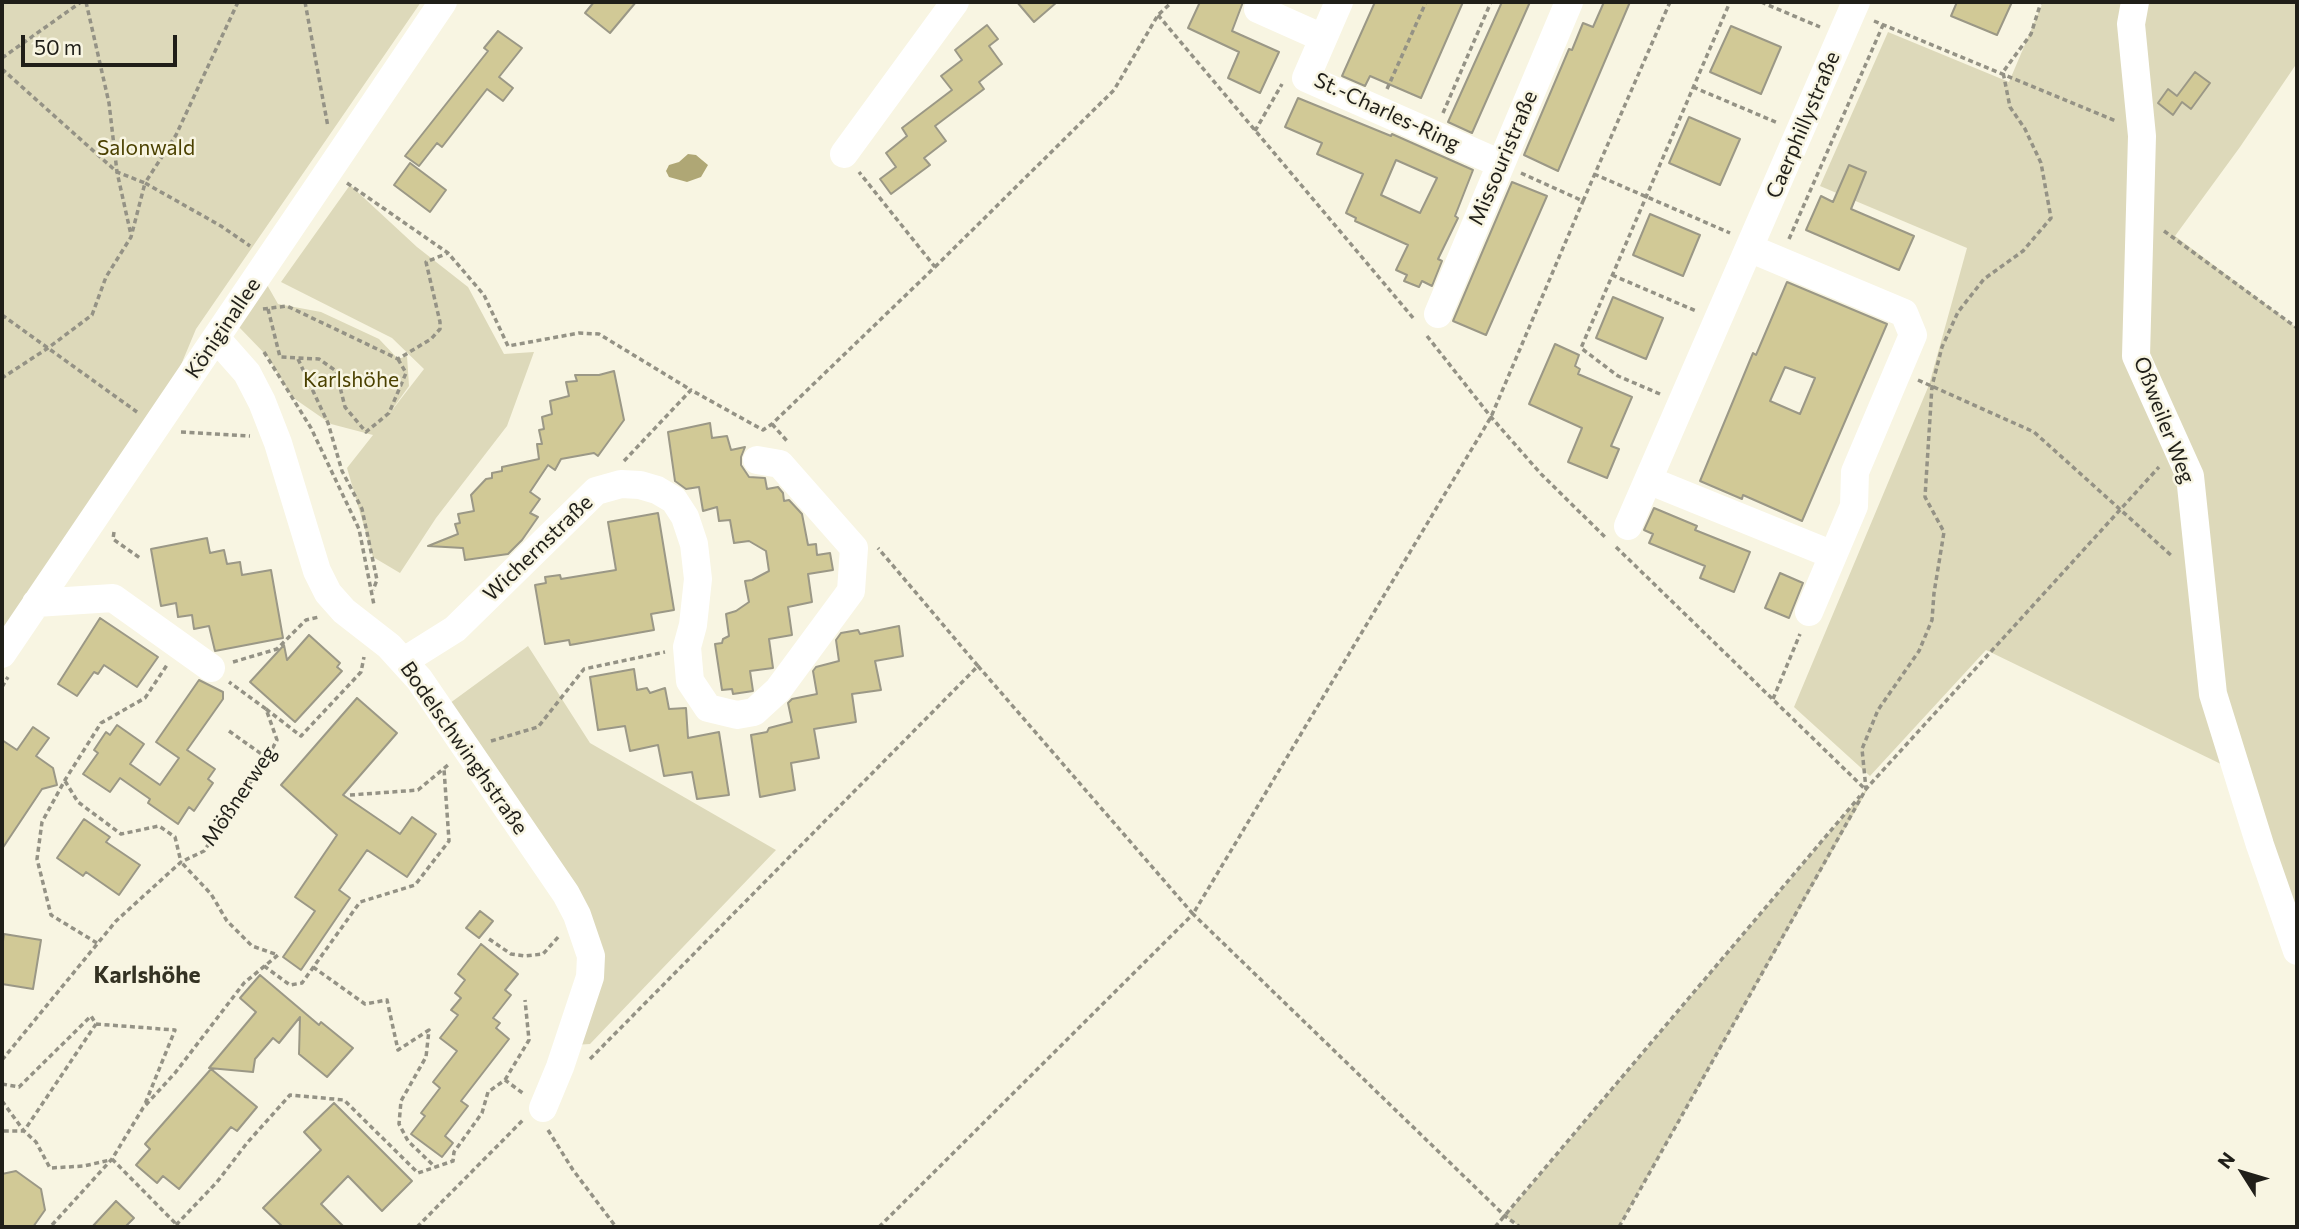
<!DOCTYPE html>
<meta charset="utf-8">
<style>
body{margin:0}
#map{position:relative;width:2299px;height:1229px;overflow:hidden;background:#f8f5e2;font-family:Commissioner,sans-serif}
canvas{display:block}
.frame{position:absolute;inset:0;border:4px solid #201f19;pointer-events:none}
.north{position:absolute;left:2208px;top:1138px;width:70px;height:70px;-webkit-text-stroke:5px #f8f5e2;paint-order:stroke;rotate:307deg;font-size:19px;font-weight:700;line-height:28px;text-align:center;color:#201f19}
.north::after{content:'';display:block;margin:auto;width:24px;height:32px;background:#201f19;clip-path:polygon(50% 0,100% 100%,50% 72%,0 100%)}
.scale{position:absolute;left:21px;top:35px;width:156px;height:32px;box-sizing:border-box;border:4px solid #201f19;border-top:0;padding-left:9px;font-size:21px;line-height:24px;white-space:nowrap;color:#201f19;-webkit-text-stroke:5px #f8f5e2;paint-order:stroke}
</style>
<div id="map">
<canvas width="2299" height="1229"></canvas>
<div class="frame"></div>
<div class="north">N</div>
<div class="scale">50 m</div>
</div>
<script>
const g = document.querySelector('canvas').getContext('2d');
g.lineJoin = 'round';
function paint(path, color) { g.fillStyle = color; g.fill(path, 'evenodd'); }
const poly = rows => new Path2D(rows.map(r => 'M' + r).join(''));
function stroke(path, color, width, dash) { g.strokeStyle = color; g.lineWidth = width; g.lineCap = dash ? 'butt' : 'round'; g.setLineDash(dash || []); g.stroke(path); }
function label(font, color, halo, rows, align = 'center') {
  g.font = font + ' Commissioner,sans-serif'; g.lineWidth = 5; g.setLineDash([]); g.textBaseline = 'middle'; g.strokeStyle = halo; g.fillStyle = color; for (const [text, x, y, turn = 0] of rows) {
    g.save(); g.translate(x, y); g.rotate((+turn || 0) * Math.PI / 180); g.textAlign = isNaN(turn) ? turn : align; if (halo) g.strokeText(text, 0, 0); g.fillText(text, 0, 0); g.restore();
  }
}
const green = poly([
 [2,2,421,2,196,329,168,396,2,647],
 [2043,2,2130,2,2136,356,2135,2,2297,2,2297,63,2240,147,2175,236,2297,328,2297,956,2225,766,1986,650,1870,776,1794,707,1929,385,1967,248,1820,186,1888,32,2009,82],
 [350,185,417,247,468,287,504,354,534,352,507,426,436,518,400,573,373,557,347,468,373,435,331,424,292,397,268,357,237,325,266,283,278,304,321,312,379,339,398,359,407,356,409,386,386,418,424,369,392,338,281,282],
 [528,646,590,743,776,850,590,1044,574,1045,599,969,446,706],
 [1870,785,1619,1227,1520,1227,1505,1216]
]);
const water = poly([
 [688,154,696,155,708,165,701,177,687,182,669,177,666,171,669,165,679,162]
]);
const building = poly([
 [594,2,636,2,610,33,585,13,594,2],
 [1017,2,1057,2,1034,22,1017,2],
 [1200,2,1243,2,1232,31,1279,52,1260,93,1228,78,1239,52,1188,28,1200,2],
 [1375,2,1463,2,1421,98,1370,76,1365,86,1342,76,1375,2],
 [1502,2,1530,2,1472,133,1448,122,1502,2],
 [1604,2,1630,2,1558,171,1524,155,1569,49,1572,50,1583,23,1593,27,1604,2],
 [1957,2,2012,2,1997,35,1951,16,1957,2],
 [987,25,998,39,989,46,1002,64,979,82,984,89,935,126,946,141,924,158,930,165,891,194,880,179,896,167,886,153,907,136,902,128,952,90,941,76,962,60,955,50,987,25],
 [1731,26,1781,47,1761,94,1710,72,1731,26],
 [498,31,522,48,499,77,513,88,503,101,487,89,442,147,437,143,419,166,405,156,488,51,484,48,498,31],
 [2195,72,2210,83,2191,109,2182,102,2173,115,2158,103,2168,89,2177,96,2195,72],
 [1298,98,1391,136,1392,134,1473,170,1455,216,1458,218,1438,259,1442,261,1432,286,1422,281,1419,287,1404,281,1407,275,1396,270,1408,245,1355,221,1356,218,1346,213,1363,174,1317,154,1322,143,1285,127,1298,98],
 [1396,160,1437,178,1420,213,1381,195,1396,160],
 [1689,117,1740,139,1720,185,1669,163,1689,117],
 [410,163,446,190,430,212,394,185,410,163],
 [1849,165,1866,172,1851,209,1914,236,1899,270,1806,230,1821,196,1833,202,1849,165],
 [1512,182,1547,196,1486,335,1453,321,1512,182],
 [1650,214,1700,235,1683,276,1633,255,1650,214],
 [1787,282,1887,324,1802,521,1743,495,1742,499,1700,481,1753,353,1756,355,1787,282],
 [1785,367,1815,378,1800,414,1770,401,1785,367],
 [1613,297,1663,318,1646,359,1596,338,1613,297],
 [1555,344,1579,355,1575,366,1580,369,1578,374,1632,397,1611,446,1619,449,1607,478,1568,462,1582,428,1529,404,1555,344],
 [614,371,624,420,598,456,594,453,561,459,555,470,548,465,530,492,540,499,530,513,538,517,522,540,508,554,465,560,463,548,428,546,458,534,455,524,460,523,458,514,474,511,471,495,486,479,492,478,492,473,502,471,502,467,539,459,537,444,542,444,539,430,544,429,542,417,552,414,550,401,569,396,566,382,577,381,575,375,599,375,614,371],
 [710,423,712,438,727,436,731,450,745,447,741,457,741,465,749,477,765,478,767,489,778,487,783,493,784,501,789,500,802,514,808,545,816,544,817,555,830,553,833,570,808,574,812,602,788,607,792,635,769,639,773,668,750,671,753,691,733,694,732,689,722,690,715,644,722,643,723,639,729,636,726,614,736,611,749,602,745,581,752,580,769,571,766,551,749,541,734,543,730,520,719,521,717,507,703,511,699,487,686,489,675,481,668,432,710,423],
 [1654,508,1697,526,1695,530,1750,552,1734,592,1700,578,1705,566,1649,543,1653,534,1644,530,1654,508],
 [658,513,674,610,651,614,654,630,570,645,569,640,545,644,535,585,546,583,545,577,560,575,561,579,616,570,608,522,658,513],
 [207,538,210,553,224,550,227,564,240,562,242,575,271,570,283,638,215,651,209,626,194,629,192,615,178,617,176,603,161,606,151,549,207,538],
 [1780,573,1803,583,1789,618,1765,608,1780,573],
 [100,618,158,657,137,687,104,665,98,674,94,672,77,696,58,684,100,618],
 [899,626,903,656,875,661,881,690,852,694,856,722,814,729,819,758,791,763,795,790,760,797,751,735,767,732,769,728,792,722,788,703,792,699,817,694,813,671,816,667,839,661,836,640,841,633,858,630,860,634,899,626],
 [309,635,340,663,337,667,342,671,295,722,250,682,284,645,287,660,309,635],
 [634,669,637,690,647,688,650,693,665,688,669,709,686,708,688,738,719,732,729,795,697,799,692,772,664,776,658,745,630,751,625,726,598,730,590,677,634,669],
 [199,680,223,692,223,699,187,750,215,769,208,779,213,783,194,811,189,807,178,824,148,803,150,799,120,778,110,792,83,774,98,753,94,750,106,732,110,735,117,725,144,744,130,764,160,785,179,758,156,742,199,680],
 [357,698,397,733,343,795,400,834,412,817,436,834,407,877,367,850,339,890,350,898,301,970,283,957,315,911,295,897,337,835,281,785,357,698],
 [33,727,49,738,36,756,53,768,57,785,42,789,2,849,2,740,17,750,33,727],
 [84,819,110,837,106,842,140,865,119,895,86,872,83,876,57,858,84,819],
 [480,911,493,921,479,938,466,928,480,911],
 [4,934,41,940,33,989,2,984,2,948,4,934],
 [481,944,518,974,505,990,511,995,493,1018,500,1023,496,1028,509,1039,461,1101,468,1106,445,1136,453,1143,442,1157,411,1134,425,1116,421,1113,440,1088,433,1082,457,1051,440,1038,458,1015,451,1010,461,998,455,993,465,980,458,974,481,944],
 [260,975,319,1025,321,1022,353,1048,327,1077,299,1054,300,1017,279,1043,273,1038,255,1059,253,1072,209,1068,256,1012,240,998,260,975],
 [211,1069,257,1107,237,1131,231,1127,179,1189,163,1176,157,1183,136,1165,150,1149,145,1144,211,1069],
 [334,1103,412,1181,382,1211,348,1176,321,1204,344,1227,283,1227,263,1208,321,1150,304,1132,334,1103],
 [16,1171,41,1189,45,1210,33,1227,2,1227,2,1174,16,1171],
 [116,1201,134,1218,125,1227,92,1227,116,1201]
]);
const path = poly([
 [86,2,109,103,117,172,131,235],
 [238,2,176,135,145,183,221,226,250,246],
 [305,2,328,127],
 [1761,2,1820,27],
 [1158,15,1414,319],
 [1874,21,2116,121],
 [2,58,81,2],
 [2,69,117,172,145,183,131,237,106,277,92,315,48,348,2,378],
 [1693,87,1778,123],
 [1387,89,1426,2],
 [1443,113,1491,2],
 [1255,131,1282,84],
 [1521,173,1583,201,1670,2],
 [1594,174,1730,233],
 [347,183,448,253,484,295,508,346,579,333,599,334,691,390],
 [2164,231,2297,328],
 [1789,239,1883,25],
 [935,267,1114,90,1158,15,1172,2],
 [1612,275,1696,311],
 [263,309,287,306,398,359,431,339,440,329,440,322,426,262,448,253],
 [268,309,280,357,319,359,336,371,345,407,366,432,389,413,406,373,398,359],
 [2,315,137,412],
 [1427,336,1491,417,1541,474,1605,537],
 [264,352,311,428,359,529,374,605],
 [298,359,328,423,342,471,362,509,377,580,373,590],
 [1918,380,2034,432,2173,557],
 [1660,394,1618,376,1581,348,1730,2],
 [772,424,787,441],
 [181,432,250,436],
 [624,461,691,390,763,430,772,424,935,267,859,172],
 [114,532,113,539,140,558],
 [1616,547,1864,788],
 [233,662,277,649,306,620,319,617],
 [978,666,1193,914,1491,417,1583,201],
 [2,687,8,677],
 [1773,699,1800,634],
 [266,709,301,736,361,672,364,657],
 [229,731,267,758],
 [491,741,538,727,584,669,665,652],
 [65,781,78,802,121,834,159,826,175,837,181,862],
 [1865,790,2159,467],
 [350,795,418,790,448,765],
 [489,939,511,954,525,956,543,954,560,935],
 [97,943,51,915,37,859,42,822,65,780,101,723,145,698,167,665],
 [264,966,290,985,302,983,360,902,415,885,449,841,444,769],
 [313,967,365,1004,387,1000,398,1050,429,1030,426,1057,401,1101,399,1124,408,1141,435,1167],
 [96,1024,175,1030,145,1104],
 [590,1059,978,666,878,548],
 [2,1060,116,921,181,862,204,851,267,758,277,740,266,709,229,682],
 [505,1080,529,1040,525,1000],
 [2,1084,19,1087,91,1016,96,1024,24,1131,2,1131],
 [2,1101,24,1131,36,1142,50,1168,84,1166,110,1160],
 [548,1130,573,1170,616,1227],
 [112,1159,179,1227],
 [52,1225,112,1159,143,1108,175,1073,244,983,278,955,252,946,227,921,211,894,181,862],
 [176,1225,217,1182,247,1143,290,1095,344,1100,418,1173,453,1161,454,1152,482,1113,488,1092,505,1080,524,1094],
 [417,1227,524,1119],
 [879,1227,1193,914,1505,1216,1520,1227],
 [1495,1227,1860,796],
 [1619,1227,1866,789,1862,749,1878,710,1919,651,1932,620,1934,593,1944,532,1925,497,1932,386,1942,347,1958,312,1984,279,2023,251,2051,218,2041,163,2025,129,2010,107,2003,72,2031,34,2041,2]
]);
const minor = poly([
 [1339,2,1306,78,1501,164],
 [2135,2,2131,24,2142,136,2136,356,2190,476,2213,694,2260,845,2297,951],
 [1258,9,1323,38],
 [844,154,955,2],
 [1749,248,1904,313,1913,335,1855,472,1854,506,1809,612],
 [1438,314,1569,2],
 [216,338,247,373,262,402,278,443,317,571,328,593,344,611,389,646,419,679,566,894,577,915,591,956,590,977,560,1067,543,1108],
 [1648,480,1833,555],
 [1628,526,1856,2],
 [36,603,113,598,211,668],
 [2,654,443,2],
 [404,661,455,629,596,491,621,484,640,485,657,490,674,500,685,517,694,544,698,579,693,625,687,647,690,681,708,708,737,715,754,712,778,690,851,591,854,548,780,464,757,460]
]);
const streetNames = [
 ["St.-Charles-Ring",1387,112,25],
 ["Caerphillystraße",1803,125,-67],
 ["Missouristraße",1503,158,-67],
 ["Königinallee",223,328,-56],
 ["Oßweiler Weg",2164,420,69],
 ["Wichernstraße",538,548,-44],
 ["Bodelschwinghstraße",464,748,55],
 ["Mößnerweg",239,796,-56]
];
const parkNames = [
 ["Salonwald",146,148],
 ["Karlshöhe",351,380]
];
const neighbourhoodNames = [
 ["Karlshöhe",147,975]
];
paint(green, '#ddd9ba');
paint(water, '#afa775');
paint(building, '#d1c996');
stroke(building, '#9b9886', 2);
stroke(path, '#949285', 3.5, [5, 3.5]);
stroke(minor, '#fff', 28);
label('21px', '#201f19', '#f8f5e2', streetNames);
label('21px', '#4b4100', '#f8f5e2', parkNames);
label('bold 23px', '#343223', '#f8f5e2', neighbourhoodNames);
</script>
